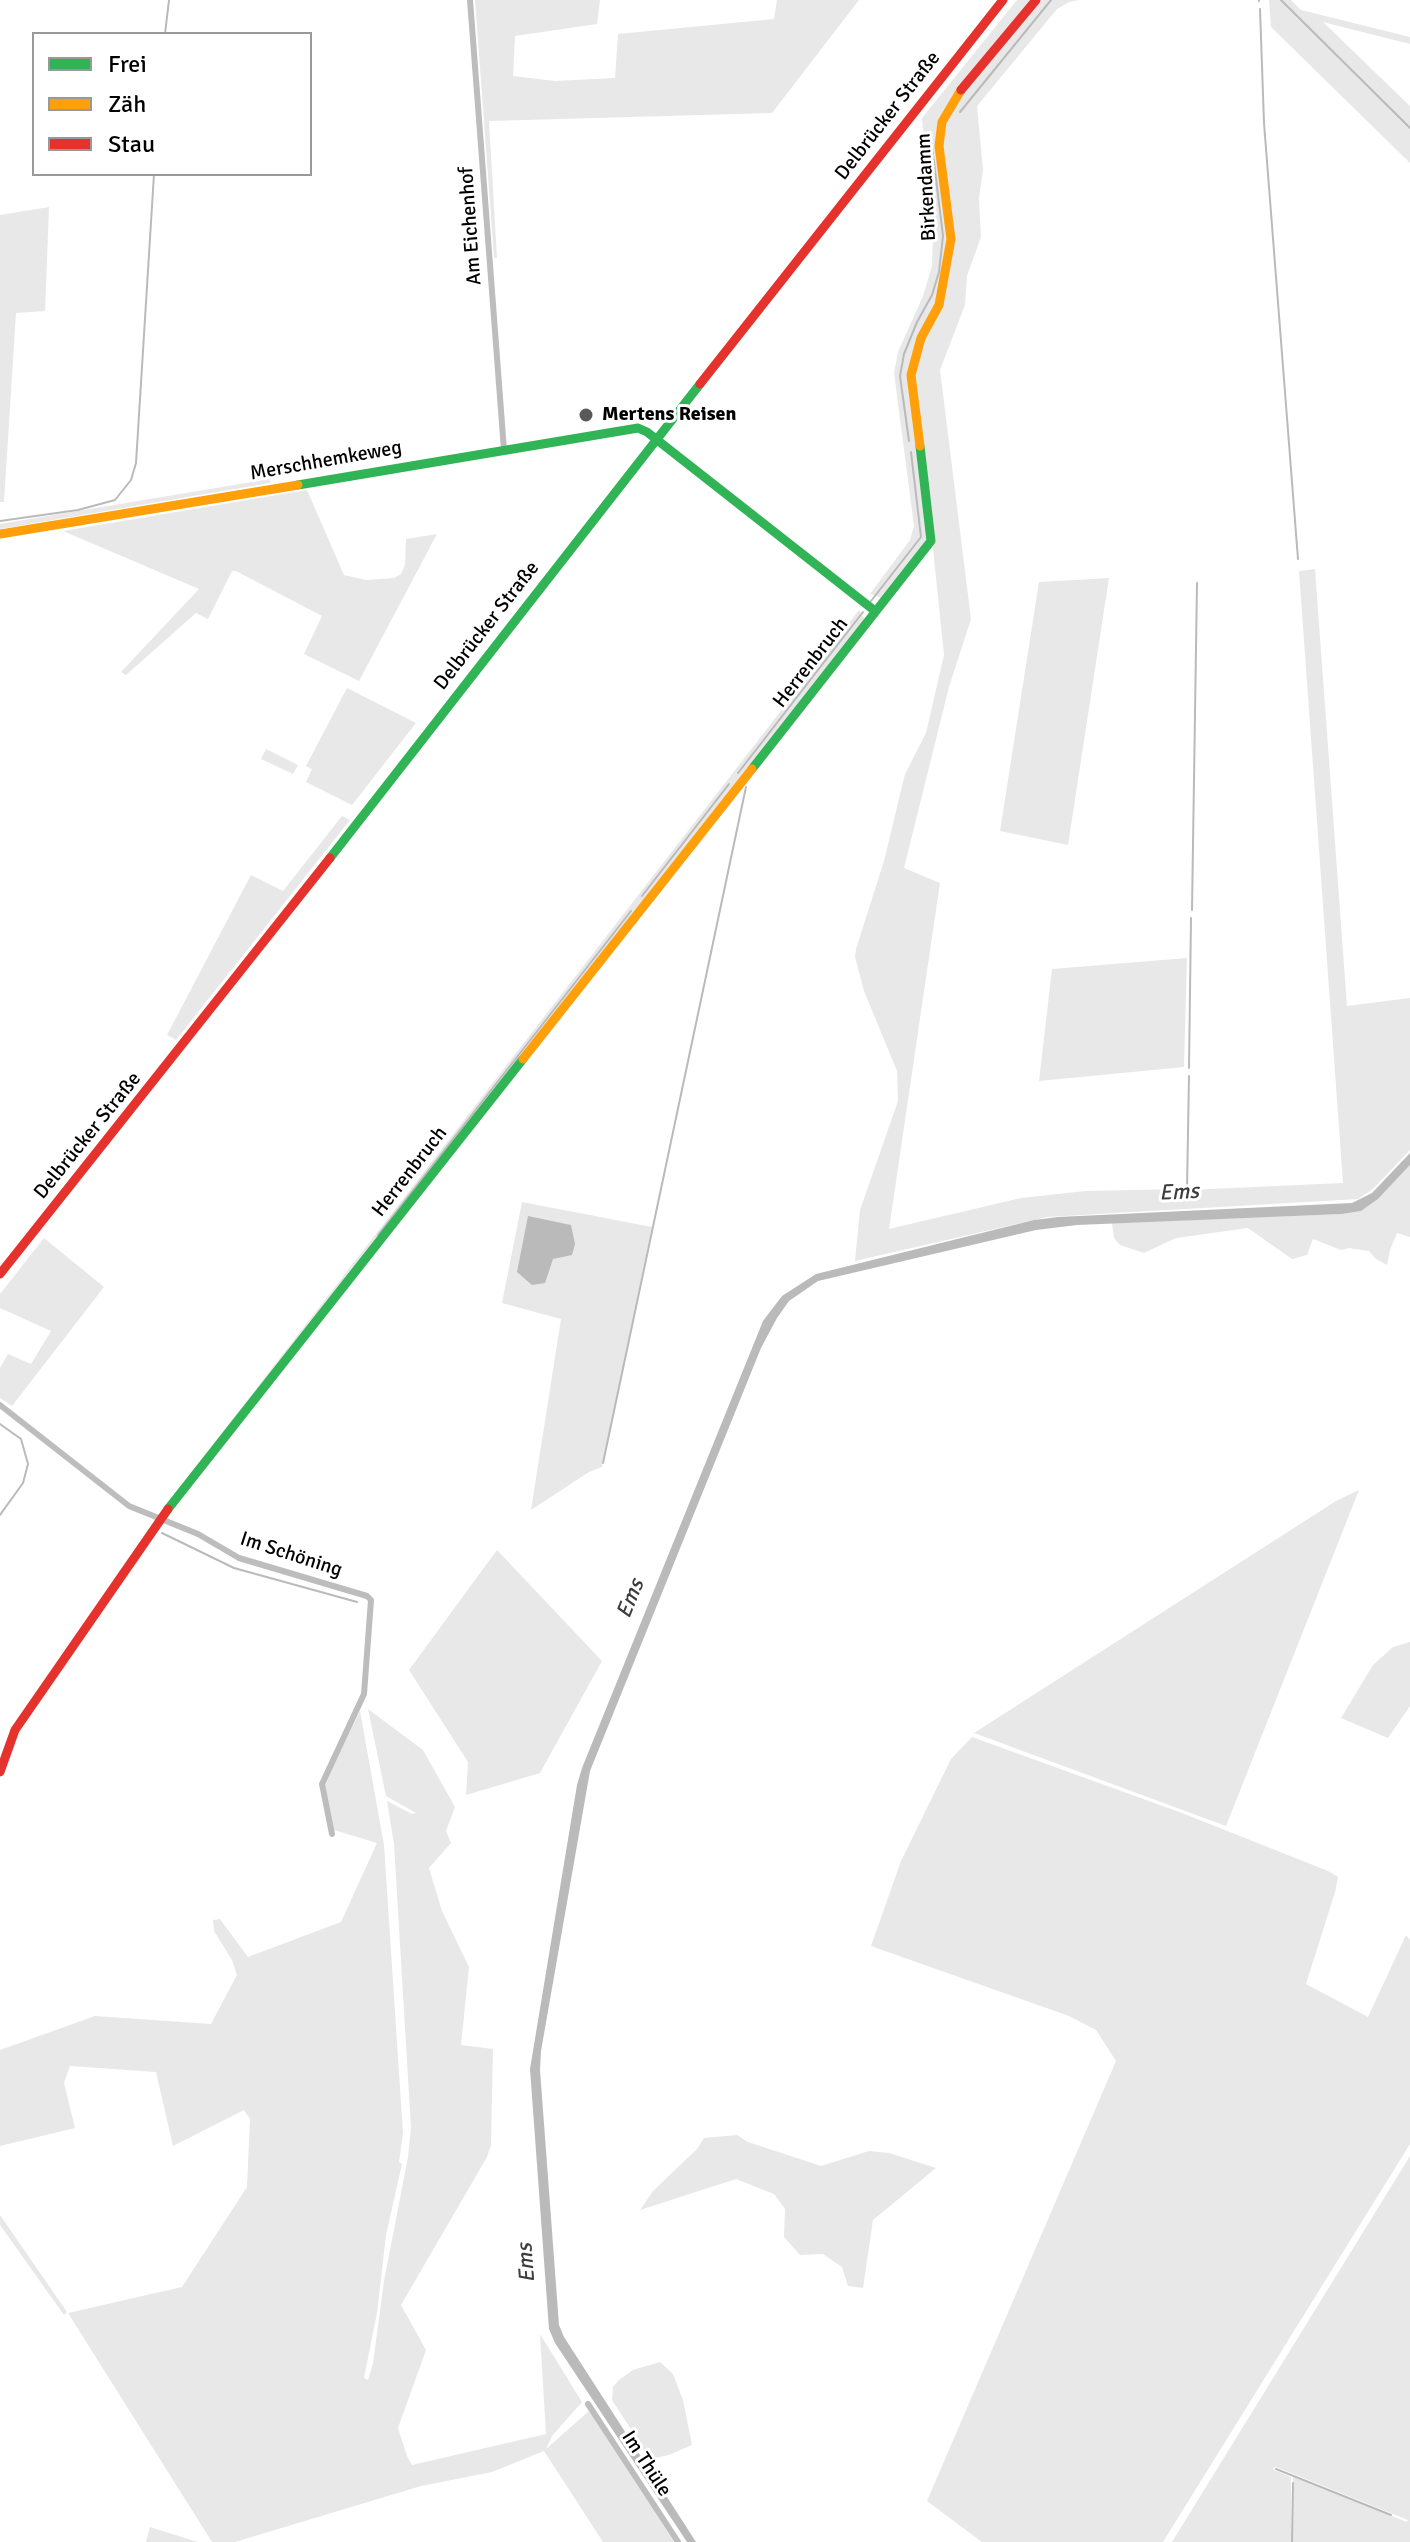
<!DOCTYPE html>
<meta charset="utf-8">
<style>
body{margin:0}
#map{position:relative;width:1410px;height:2542px;overflow:hidden;background:#fff;font-family:Signika,sans-serif}
canvas{display:block}
.legend{position:absolute;left:32px;top:32px;width:280px;height:144px;box-sizing:border-box;background:#fff;border:2px solid #999;margin:0;padding:10px 14px;list-style:none;font-size:24px;color:#000}
.legend li{display:flex;align-items:center;gap:16px;height:40px}
.legend b{width:40px;border:2px solid #999}
</style>
<div id="map">
<canvas width="1410" height="2542"></canvas>
<ul class="legend">
<li><b style="height:10px;background:#30b455"></b>Frei</li>
<li><b style="height:10px;background:#ff9f0a"></b>Zäh</li>
<li><b style="height:10px;background:#e5322d"></b>Stau</li>
</ul>
</div>
<script>
const g = document.querySelector('canvas').getContext('2d');
g.lineJoin = 'round';
function paint(path, color) { g.fillStyle = color; g.fill(path, 'evenodd'); }
const poly = rows => new Path2D(rows.map(r => 'M' + r).join(''));
function stroke(path, color, width, dash) { g.strokeStyle = color; g.lineWidth = width; g.lineCap = dash ? 'butt' : 'round'; g.setLineDash(dash || []); g.stroke(path); }
function label(font, color, halo, rows, align = 'center') {
  g.font = font + ' Signika,sans-serif'; g.lineWidth = 6; g.setLineDash([]); g.textBaseline = 'middle'; g.strokeStyle = halo; g.fillStyle = color; for (const [text, x, y, turn = 0] of rows) {
    g.save(); g.translate(x, y); g.rotate((+turn || 0) * Math.PI / 180); g.textAlign = isNaN(turn) ? turn : align; if (halo) g.strokeText(text, 0, 0); g.fillText(text, 0, 0); g.restore();
  }
}
const green = poly([
 [475,0,600,0,597,24,515,36,513,76,555,81,615,78,618,34,774,19,777,0,867,0,859,0,772,113,489,121,497,258,494,258],
 [1017,0,1079,0,1069,2,1057,9,977,106,983,170,979,198,981,237,967,276,965,305,940,370,971,619,949,687,904,868,940,883,889,1229,1021,1198,1085,1191,1182,1189,1183,1196,1188,1195,1188,1190,1343,1183,1299,571,1315,569,1347,1006,1410,998,1410,1150,1373,1189,1358,1199,1047,1217,855,1261,860,1210,898,1101,897,1071,864,991,855,957,856,949,884,861,905,774,926,733,944,655,932,539,881,598,870,594,910,540,914,526,894,373,898,352,923,296,932,266,933,234,922,118],
 [1269,0,1291,0,1301,10,1410,37,1410,44,1323,22,1410,106,1410,163,1271,27],
 [49,207,45,311,16,313,4,502,0,502,0,215],
 [270,479,270,483,0,529,0,524],
 [307,490,344,575,366,580,394,578,401,574,405,565,406,539,437,534,359,681,304,654,322,616,236,571,232,571,208,619,196,613,126,675,121,672,199,589,63,531],
 [1109,578,1068,845,1000,831,1039,582],
 [859,610,866,621,166,1505],
 [347,688,416,723,352,805,306,782,312,769,306,766],
 [266,749,298,765,293,774,261,759],
 [342,816,350,820,176,1040,167,1035,251,875,283,891],
 [1187,958,1184,1067,1039,1081,1052,969],
 [1410,1165,1410,1237,1397,1233,1390,1250,1387,1265,1376,1259,1369,1251,1349,1248,1341,1250,1313,1239,1307,1255,1292,1259,1248,1228,1176,1238,1144,1253,1120,1245,1114,1238,1112,1223,1342,1214,1361,1211,1378,1199],
 [522,1202,652,1227,602,1467,589,1472,531,1510,561,1319,502,1303],
 [44,1238,104,1287,12,1406,0,1398,0,1368,8,1354,31,1364,51,1331,0,1308,0,1294],
 [1359,1490,1226,1826,974,1733,1336,1501],
 [497,1550,602,1661,540,1773,466,1795,468,1762,409,1670],
 [1410,1642,1410,1706,1388,1738,1341,1718,1373,1665,1393,1647],
 [368,1709,423,1750,455,1807,446,1831,451,1843,429,1868,442,1911,469,1967,461,2045,493,2049,491,2145,487,2157,401,2305,426,2350,398,2428,407,2456,412,2465,546,2434,540,2334,582,2402,552,2436,546,2449,589,2411,674,2542,603,2542,544,2451,492,2472,421,2486,235,2542,212,2542,68,2313,182,2287,247,2187,250,2119,244,2110,173,2146,156,2072,70,2066,64,2083,75,2128,0,2146,0,2050,95,2016,211,2024,237,1975,232,1960,214,1931,213,1920,220,1919,248,1957,341,1922,377,1843,334,1830,324,1784,360,1711,384,1845,403,2133,399,2162,402,2164,386,2235,377,2313,364,2378,368,2380,373,2363,384,2281,408,2157,411,2128,394,1844,387,1801,412,1814,416,1813,386,1796],
 [972,1737,1182,1813,1328,1871,1338,1877,1335,1892,1306,1984,1368,2017,1406,1935,1410,1940,1410,2144,1163,2542,982,2542,927,2501,1116,2061,1096,2030,1069,2016,871,1946,901,1861,951,1759],
 [737,2135,748,2142,821,2166,869,2151,889,2153,936,2168,873,2220,863,2288,848,2286,842,2267,823,2254,800,2255,784,2237,785,2209,774,2194,736,2179,640,2210,653,2191,697,2149,704,2138],
 [1410,2156,1410,2542,1293,2542,1293,2477,1407,2522,1408,2520,1276,2467,1273,2468,1274,2470,1291,2477,1291,2542,1172,2542],
 [0,2215,67,2312,64,2315,0,2225],
 [660,2362,673,2374,683,2400,692,2445,669,2455,650,2459,612,2400,613,2387,619,2380,633,2370],
 [150,2527,198,2542,146,2542]
]);
const water = poly([
 [1410,1153,1410,1165,1378,1199,1361,1211,1342,1214,1077,1225,1036,1230,818,1281,789,1301,777,1318,761,1348,590,1771,541,2051,540,2070,559,2325,564,2337,696,2542,687,2542,555,2343,549,2329,530,2069,577,1785,582,1768,763,1321,782,1296,816,1274,1034,1220,1058,1217,1352,1203,1372,1193],
 [528,1216,571,1225,575,1244,572,1255,553,1259,545,1283,532,1285,517,1272]
]);
const stream = poly([
 [1259,0,1259,1],
 [1281,0,1410,128],
 [1260,9,1264,123,1298,559],
 [165,34,169,0],
 [960,112,1051,0],
 [909,441,900,376,904,354,917,322,932,295,939,272,943,236,931,138],
 [0,521,78,510,115,500,131,480,136,463,154,174],
 [871,601,921,537,911,452],
 [738,773,863,612],
 [642,896,729,784],
 [1192,910,1197,583],
 [1189,1068,1191,918],
 [1187,1190,1189,1076],
 [378,1235,631,911],
 [0,1424,21,1439,28,1464,23,1483,0,1515],
 [603,1463,746,787],
 [162,1533,234,1568,357,1602],
 [1276,2469,1391,2515],
 [1292,2542,1293,2483]
]);
const street = poly([
 [470,0,504,450],
 [0,1405,129,1506,198,1534,239,1558,367,1596,371,1600,364,1694,322,1784,332,1834],
 [588,2404,678,2542]
]);
const fast = poly([
 [298,485,638,428,647,432,875,611],
 [752,769,931,541,920,446],
 [330,858,700,384],
 [168,1509,523,1059]
]);
const slow = poly([
 [920,446,911,375,921,338,939,305,951,239,939,146,942,122,961,90],
 [0,534,298,485],
 [523,1059,752,769]
]);
const jam = poly([
 [961,90,1036,0],
 [700,384,1003,0],
 [0,1274,330,858],
 [0,1772,15,1730,168,1509]
]);
const markers = [
 [586,415,8,"#595959"]
];
const streetNames = [
 ["Delbrücker Straße",888,116,-52],
 ["Birkendamm",927,187,-93],
 ["Am Eichenhof",471,226,-94],
 ["Merschhemkeweg",326,461,-10],
 ["Delbrücker Straße",487,626,-52],
 ["Herrenbruch",811,663,-52],
 ["Delbrücker Straße",88,1136,-51],
 ["Herrenbruch",410,1172,-52],
 ["Im Schöning",291,1555,18],
 ["Im Thüle",646,2464,57]
];
const poiNames = [
 ["Mertens Reisen",602,415]
];
const waterNames = [
 ["Ems",1179,1193,-3],
 ["Ems",631,1599,-68],
 ["Ems",527,2263,-94]
];
paint(green, '#e8e8e8');
paint(water, '#bababa');
stroke(stream, '#bababa', 2);
stroke(street, '#bdbdbd', 6);
stroke(fast, '#30b455', 9);
stroke(slow, '#ff9f0a', 9);
stroke(jam, '#e5322d', 9);
for (const [x, y, r, color] of markers) { const dot = new Path2D(); dot.arc(x, y, r, 0, 2 * Math.PI); g.fillStyle = color; g.fill(dot); stroke(dot, '#fff', 3); }
label('20px', '#000', '#fff', streetNames);
label('bold 20px', '#000', '#fff', poiNames, 'left');
label('italic 22px', '#3d3d3d', '#fff', waterNames);
</script>
